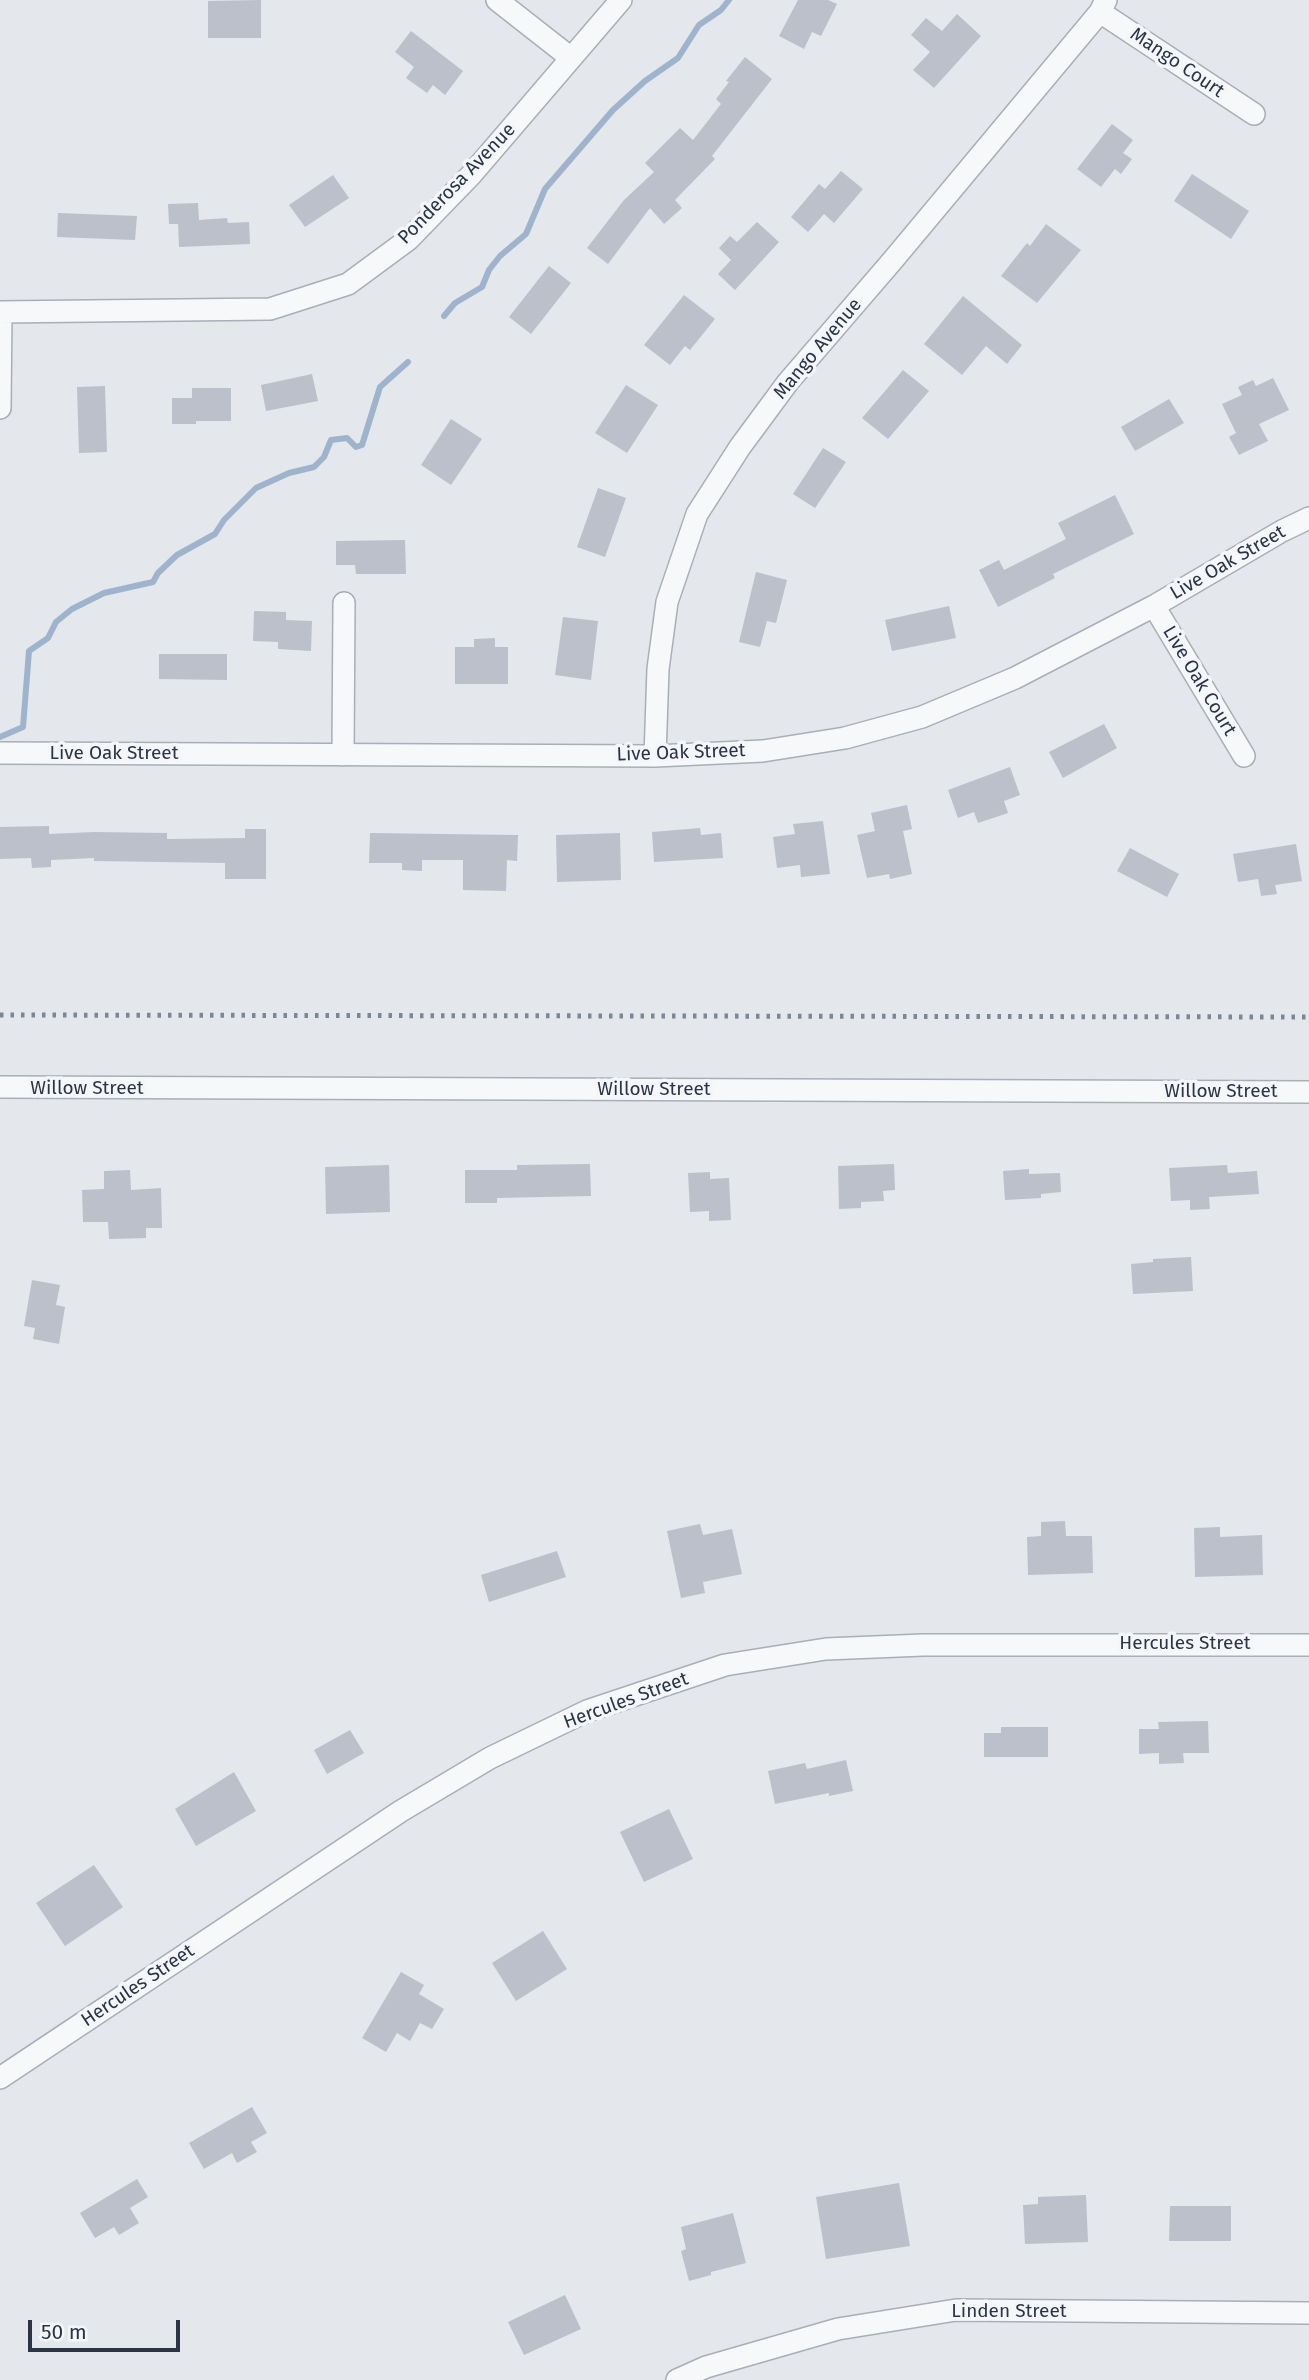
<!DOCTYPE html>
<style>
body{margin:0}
#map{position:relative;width:1309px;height:2380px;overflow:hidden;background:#e4e7ec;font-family:"Fira Sans",sans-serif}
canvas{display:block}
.scale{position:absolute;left:28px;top:2320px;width:152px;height:32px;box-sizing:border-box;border:4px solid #2b3445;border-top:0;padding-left:9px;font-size:21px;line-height:24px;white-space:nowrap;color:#2b3445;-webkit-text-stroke:5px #f4f6f9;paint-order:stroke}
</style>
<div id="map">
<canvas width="1309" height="2380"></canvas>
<div class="scale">50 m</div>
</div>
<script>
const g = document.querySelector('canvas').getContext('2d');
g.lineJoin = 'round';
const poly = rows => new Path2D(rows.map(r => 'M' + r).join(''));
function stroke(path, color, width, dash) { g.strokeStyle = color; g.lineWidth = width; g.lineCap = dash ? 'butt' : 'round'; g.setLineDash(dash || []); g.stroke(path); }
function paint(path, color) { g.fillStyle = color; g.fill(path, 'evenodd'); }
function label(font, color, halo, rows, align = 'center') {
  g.font = font + ' "Fira Sans",sans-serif'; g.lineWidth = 7; g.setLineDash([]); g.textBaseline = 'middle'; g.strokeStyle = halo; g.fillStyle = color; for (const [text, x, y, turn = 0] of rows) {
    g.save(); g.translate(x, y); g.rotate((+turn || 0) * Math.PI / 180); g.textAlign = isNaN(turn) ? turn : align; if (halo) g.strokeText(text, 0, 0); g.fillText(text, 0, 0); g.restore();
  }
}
const stream = poly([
 [444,316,455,303,482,287,489,270,500,256,526,234,545,189,613,110,645,81,678,58,699,25,721,10,729,0],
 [0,737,23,727,29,651,48,638,56,622,72,609,104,593,153,582,158,573,177,555,215,534,224,520,256,488,289,473,314,467,324,457,331,440,347,438,356,447,362,445,380,387,408,362]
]);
const building = poly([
 [261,0,261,38,208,38,208,1],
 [798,0,828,0,837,4,821,36,812,32,804,49,779,36],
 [957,14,981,36,934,88,913,70,930,52,911,35,926,18,942,31],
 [411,31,463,71,445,95,433,85,427,93,406,78,414,67,395,52],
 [745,57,772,79,712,156,715,159,675,200,682,208,664,224,650,208,608,264,587,248,624,200,654,172,645,163,680,128,693,140,721,104,716,99,729,82,726,81],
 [1112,124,1133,140,1123,153,1132,159,1121,174,1115,169,1101,187,1077,169],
 [841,171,863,189,834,223,824,214,808,232,791,217,819,184,825,189],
 [1192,174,1249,211,1231,239,1174,201],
 [333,175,349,198,305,227,289,205],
 [198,203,199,220,227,218,228,223,249,222,250,244,179,247,178,224,169,224,168,204],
 [58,213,137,216,135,240,57,237],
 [757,222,779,242,735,290,718,274,731,260,719,248,730,236,737,242],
 [1046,224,1081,250,1037,303,1001,276,1027,243,1030,246],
 [549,266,571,283,531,334,509,317],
 [684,295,715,319,690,350,685,346,670,365,644,345],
 [963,296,1022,345,1007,364,986,346,962,375,924,344],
 [903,370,929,391,888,439,862,418],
 [312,374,318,401,266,411,261,385],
 [1273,378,1289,410,1259,424,1268,441,1239,455,1229,437,1236,433,1222,404,1242,395,1238,387,1253,380,1256,386],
 [626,385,658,405,627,453,595,433],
 [105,386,107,452,79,453,77,387],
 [192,388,231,388,231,421,196,421,196,424,172,424,172,398,192,398],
 [1169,399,1184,423,1135,451,1121,427],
 [451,419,482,439,451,485,421,465],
 [823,448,846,462,815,508,793,494],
 [598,488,626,498,605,557,577,547],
 [1115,495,1134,534,1053,574,1055,578,998,607,979,570,999,560,1004,570,1066,539,1058,523],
 [405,540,406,574,356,574,355,565,336,565,336,541],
 [756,572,787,580,776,623,767,621,760,647,739,642],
 [949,606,956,638,892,651,885,620],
 [254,611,286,612,286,620,312,621,311,651,278,649,278,642,253,641],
 [563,617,598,621,591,680,555,675],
 [495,638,495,647,508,647,508,684,455,684,455,647,474,647,474,639],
 [159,654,227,654,227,680,159,679],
 [1104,724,1117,748,1063,778,1049,752],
 [1010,767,1020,795,1004,801,1008,813,978,823,974,812,958,818,948,790],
 [907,805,912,829,903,831,912,874,890,879,889,874,867,878,857,835,875,831,871,813],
 [823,821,830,874,801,877,800,865,777,868,773,837,795,834,793,824],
 [49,826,49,834,94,832,167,833,167,839,245,838,245,829,266,829,266,879,225,879,225,863,94,861,94,858,51,860,51,867,32,868,31,858,0,859,0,827],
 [700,828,701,835,721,833,723,858,654,862,652,832],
 [370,833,518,835,517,861,507,860,506,891,463,890,463,860,422,860,422,871,402,870,402,863,369,863],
 [620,833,621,880,557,882,556,835],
 [1296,844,1302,881,1275,885,1277,894,1261,896,1258,879,1238,882,1233,854],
 [1130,848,1179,874,1167,897,1117,871],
 [590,1164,591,1196,497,1198,497,1203,465,1203,465,1170,517,1170,517,1165],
 [894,1164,895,1190,883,1191,884,1201,861,1202,861,1208,839,1209,838,1166],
 [389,1165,390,1212,326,1214,325,1167],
 [1227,1165,1228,1173,1257,1171,1259,1194,1209,1197,1210,1209,1190,1210,1190,1200,1171,1201,1169,1168],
 [1029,1169,1029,1174,1060,1173,1061,1192,1041,1194,1041,1198,1005,1200,1003,1171],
 [130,1170,131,1190,161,1188,162,1228,146,1228,146,1238,109,1239,108,1222,83,1222,82,1190,104,1189,104,1171],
 [710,1172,710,1179,729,1178,731,1220,709,1221,709,1211,690,1212,688,1173],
 [1191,1257,1193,1291,1133,1294,1131,1264,1153,1262,1153,1259],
 [32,1280,60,1285,56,1305,65,1307,59,1344,33,1339,35,1328,24,1326],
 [1065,1521,1066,1536,1092,1536,1093,1573,1028,1575,1027,1537,1041,1536,1041,1522],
 [700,1524,703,1535,732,1529,742,1574,703,1582,705,1593,681,1598,667,1531],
 [1220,1527,1220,1537,1262,1535,1263,1575,1195,1577,1194,1528],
 [557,1551,566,1577,489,1602,481,1575],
 [1208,1721,1209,1753,1183,1753,1184,1763,1159,1764,1159,1753,1139,1754,1139,1729,1159,1729,1158,1722],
 [1001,1727,1048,1727,1048,1757,984,1757,984,1733,1001,1733],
 [350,1730,364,1753,327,1774,314,1750],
 [846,1760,853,1791,829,1796,829,1793,775,1804,768,1771,805,1763,807,1769],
 [234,1772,256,1811,196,1846,175,1809],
 [669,1809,693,1859,644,1882,620,1832],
 [94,1865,123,1907,65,1946,36,1903],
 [543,1931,567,1969,516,2001,492,1963],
 [401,1972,424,1985,419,1994,444,2009,432,2029,420,2023,410,2041,397,2033,386,2052,362,2038],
 [252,2107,267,2133,251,2142,257,2152,237,2163,232,2153,204,2169,189,2143],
 [137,2179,148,2197,130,2208,139,2223,119,2235,114,2227,95,2238,80,2213],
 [899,2183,910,2246,826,2259,816,2197],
 [1086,2195,1088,2242,1025,2244,1023,2205,1038,2204,1038,2197],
 [1170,2206,1231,2206,1231,2241,1169,2241],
 [733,2213,746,2263,711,2272,711,2275,689,2281,681,2251,686,2249,681,2227],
 [565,2295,581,2329,524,2355,508,2322]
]);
const minor = poly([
 [497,0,571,58],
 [1100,12,1254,114],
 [0,312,270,309,348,284,409,239,471,175,621,0],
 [0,408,1,312],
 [1154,606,1244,756],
 [0,753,655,756,763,751,845,738,922,717,1015,678,1154,606,1282,531,1309,518],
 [343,755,344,603],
 [655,756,658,669,667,602,697,514,740,447,788,382,893,260,1100,12,1106,0],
 [0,1087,1309,1092],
 [0,2078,401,1811,490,1758,587,1711,725,1665,826,1649,923,1645,1309,1645],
 [677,2380,706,2367,838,2329,956,2310,1309,2313]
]);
const rail = poly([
 [0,1015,1309,1017]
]);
const streetNames = [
 ["Mango Court",1177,63,34],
 ["Ponderosa Avenue",457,184,-46],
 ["Mango Avenue",818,349,-50],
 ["Live Oak Street",1228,563,-30],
 ["Live Oak Court",1199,681,59],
 ["Live Oak Street",681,753,-2],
 ["Live Oak Street",114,754],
 ["Willow Street",87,1089],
 ["Willow Street",654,1090],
 ["Willow Street",1221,1092],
 ["Hercules Street",1185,1644],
 ["Hercules Street",626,1701,-20],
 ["Hercules Street",138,1986,-34],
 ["Linden Street",1009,2312]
];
stroke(stream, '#9fb4cc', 6);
paint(building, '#bbc0ca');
stroke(minor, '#a9aeb7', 24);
stroke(minor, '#f7f8fa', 21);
stroke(rail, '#7d8696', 5, [3.5, 7]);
label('19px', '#2b3445', '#f4f6f9', streetNames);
</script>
